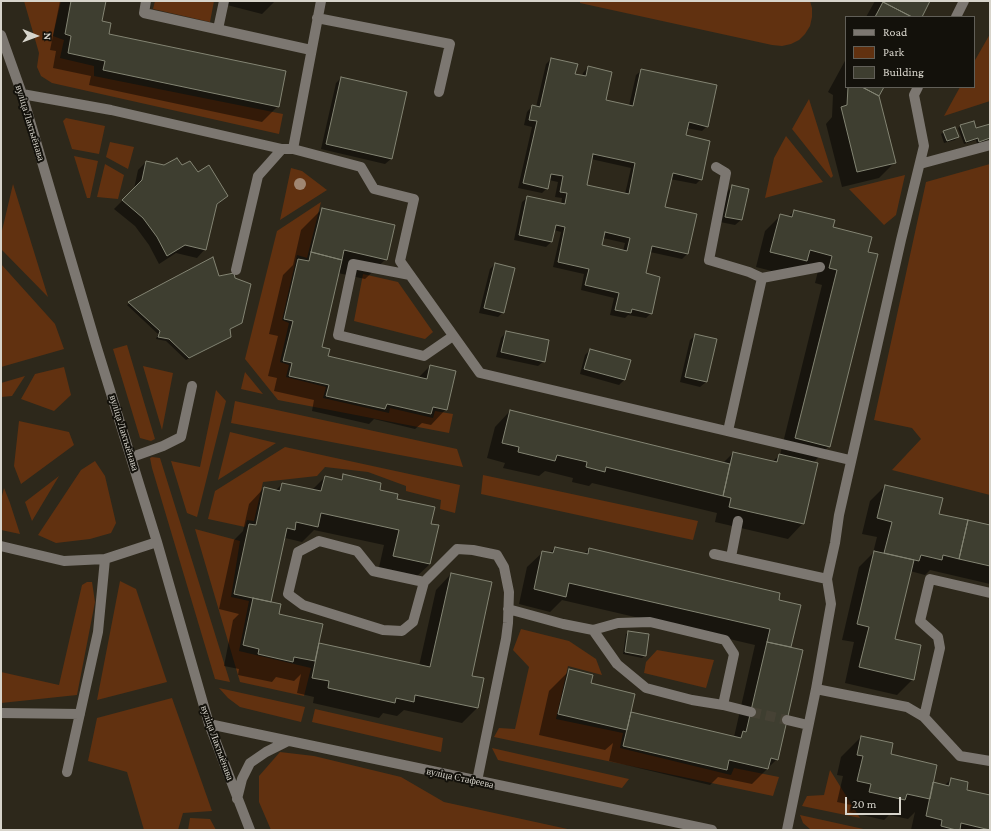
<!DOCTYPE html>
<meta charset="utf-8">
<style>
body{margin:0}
#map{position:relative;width:991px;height:831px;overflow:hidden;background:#2d281b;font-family:"Crimson Pro",serif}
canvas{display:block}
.frame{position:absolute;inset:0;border:2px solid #d7d4cb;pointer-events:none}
.legend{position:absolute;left:845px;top:16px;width:130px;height:72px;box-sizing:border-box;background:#13110b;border:1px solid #615f58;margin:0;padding:5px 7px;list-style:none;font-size:12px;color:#d7d4cb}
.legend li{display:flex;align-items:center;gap:8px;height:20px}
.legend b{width:20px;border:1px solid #615f58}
.north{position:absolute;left:16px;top:16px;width:40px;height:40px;-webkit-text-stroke:3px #13110b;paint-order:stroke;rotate:91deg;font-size:11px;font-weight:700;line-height:16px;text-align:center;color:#d7d4cb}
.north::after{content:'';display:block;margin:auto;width:14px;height:18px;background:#d7d4cb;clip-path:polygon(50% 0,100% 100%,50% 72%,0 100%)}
.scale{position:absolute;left:845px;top:797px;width:56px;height:18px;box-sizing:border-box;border:2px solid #d7d4cb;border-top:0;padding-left:5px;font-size:12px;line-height:14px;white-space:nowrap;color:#d7d4cb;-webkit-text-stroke:3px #13110b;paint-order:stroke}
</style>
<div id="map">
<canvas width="991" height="831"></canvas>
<div class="frame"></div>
<ul class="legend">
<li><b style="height:5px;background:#7c7771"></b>Road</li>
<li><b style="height:11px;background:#613110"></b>Park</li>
<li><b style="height:11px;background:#3e3e30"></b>Building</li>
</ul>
<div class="north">N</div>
<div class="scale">20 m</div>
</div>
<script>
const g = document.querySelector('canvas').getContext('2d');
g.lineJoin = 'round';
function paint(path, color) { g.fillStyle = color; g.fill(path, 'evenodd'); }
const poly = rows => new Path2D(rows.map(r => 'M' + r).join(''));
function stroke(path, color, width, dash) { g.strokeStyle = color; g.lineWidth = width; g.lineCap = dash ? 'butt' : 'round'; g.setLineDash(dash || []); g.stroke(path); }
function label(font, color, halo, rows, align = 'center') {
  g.font = font + ' "Crimson Pro",serif'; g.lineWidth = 4; g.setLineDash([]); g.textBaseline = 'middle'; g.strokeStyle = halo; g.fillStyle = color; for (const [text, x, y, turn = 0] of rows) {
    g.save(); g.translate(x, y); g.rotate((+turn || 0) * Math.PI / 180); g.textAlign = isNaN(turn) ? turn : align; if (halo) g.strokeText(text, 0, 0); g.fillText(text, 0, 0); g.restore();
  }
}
const green = poly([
 [24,1,61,1,53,36,64,40,60,58,94,66,94,76,283,114,279,134,52,83,41,76,37,67,39,53],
 [155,1,214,1,210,22,153,9],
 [580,1,810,1,812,8,812,17,810,26,805,34,799,40,791,44,782,46,772,45,580,3],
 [990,34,990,101,944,116,960,87,974,87,974,62],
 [809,99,833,176,831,178,792,129],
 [66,118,105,126,99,154,72,149,63,121],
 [786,136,823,182,765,198,774,158],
 [110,142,134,147,128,169,106,157],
 [74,156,98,161,90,198,87,198],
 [105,164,124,175,118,199,97,197],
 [990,164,990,495,892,470,921,439,912,428,874,420,926,182],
 [291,168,302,171,327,190,280,220],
 [905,175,896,215,884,225,849,189],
 [13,184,48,297,1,249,1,235],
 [321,202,307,258,297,255,282,320,289,323,280,362,289,365,286,377,326,387,323,398,389,413,390,408,433,418,435,411,453,414,449,433,278,400,245,359,277,231],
 [1,264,55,324,64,349,1,367],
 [363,274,398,282,433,332,425,339,354,321],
 [127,345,155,439,151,441,140,438,113,349],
 [143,366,173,373,162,430],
 [64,367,71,395,54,411,21,399,35,374],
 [245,372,263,394,241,389],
 [25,376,12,396,1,397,1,383],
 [216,390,226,401,197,517,187,513,171,461,200,467],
 [235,401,457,449,463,467,231,423],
 [19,421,69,432,74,445,21,484,14,466],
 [230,432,276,443,218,480],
 [285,447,460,485,455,513,440,509,441,500,406,491,406,486,368,472,325,467,317,476,263,482,254,521,247,520,245,527,208,519,215,491],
 [152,457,160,458,230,682,215,679,152,468,150,458],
 [95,461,105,476,116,523,111,533,90,539,56,543,38,535,81,470],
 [483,475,698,521,693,540,481,494],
 [59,476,32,521,25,502],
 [4,488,10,503,20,534,1,530,1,500],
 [195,529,240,541,231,597,249,601,239,651,311,668,304,696,240,682],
 [120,581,136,589,167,682,97,700],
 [87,582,92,582,95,602,77,695,1,703,1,672,59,685,82,585],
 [521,629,569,641,596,659,602,675,568,666,556,719,623,733,620,748,731,775,734,768,779,777,773,796,494,737,499,728,515,729,529,667,513,650],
 [657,650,714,660,706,688,644,673,646,662],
 [219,688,305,707,301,722,240,707,228,698],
 [172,698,212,811,183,813,178,830,144,830,127,772,88,761,97,718],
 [315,709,443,738,441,752,312,722],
 [492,748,629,779,622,788,498,760],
 [280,752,314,756,401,777,444,802,572,830,271,830,259,802,259,776],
 [830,770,860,818,802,806,807,796,824,795],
 [800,815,868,830,816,830,810,829,803,823],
 [190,818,210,819,216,830,188,830]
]);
const shadow = poly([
 [60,1,105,1,101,22,107,35,278,106,262,122,89,85,91,76,53,68,56,51,50,50],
 [228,1,275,1,262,14,227,5],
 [875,1,929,1,920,17,866,17],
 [551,59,574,75,582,77,583,73,588,67,605,101,629,106,636,75,642,70,707,126,702,131,686,128,685,136,701,179,696,184,670,179,664,208,687,254,682,259,650,252,645,274,651,313,646,318,628,315,625,318,610,315,614,298,581,290,584,274,553,267,561,232,554,230,551,242,546,247,514,240,522,202,528,197,561,205,562,198,555,197,558,182,549,180,547,188,542,193,518,188,532,127,524,125,527,112,532,106,536,107,546,64],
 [591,159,631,168,625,194,585,185],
 [603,238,625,243,623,251,601,246],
 [846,59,846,87,882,87,877,96,895,162,879,178,842,187,826,124,832,117,833,95,828,92],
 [341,78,406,93,391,159,385,164,321,149,336,83],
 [990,125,990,139,977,144,976,140,964,144,958,128,961,126,976,130],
 [944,132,958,137,955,140,944,143,941,134],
 [146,162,164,166,181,167,198,174,227,196,215,207,205,249,197,258,176,253,159,264,149,245,135,226,114,209,134,189,138,170],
 [732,186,748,190,741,220,735,225,720,222,727,192],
 [322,209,386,259,365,279,338,273,320,348,327,357,418,378,430,366,446,409,431,425,422,423,415,429,374,419,369,424,312,411,314,400,274,391,277,378,268,376,278,336,269,334,283,275,293,265,301,230],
 [794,211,832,228,871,238,829,446,813,463,803,523,788,539,715,522,717,513,592,483,589,486,572,482,573,478,545,471,539,476,503,468,505,463,487,458,495,427,510,411,723,463,733,453,772,462,780,455,822,285,815,283,818,271,791,276,756,267,765,231,780,216,788,217],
 [212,258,218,277,241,323,229,330,227,339,186,360,166,341,156,339,158,334,127,305],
 [495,264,503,312,498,317,479,313,490,269],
 [506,332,544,361,538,366,496,357,501,338],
 [696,335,716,339,706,382,700,387,680,382,690,340],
 [590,350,624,380,619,385,580,374,585,355],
 [344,476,396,500,430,525,438,526,430,564,414,579,378,572,384,545,314,530,302,542,285,538,270,602,278,615,317,647,320,644,419,666,436,590,451,574,477,708,462,723,404,710,397,716,383,713,379,718,313,703,314,697,297,693,301,674,294,681,276,677,272,682,238,675,239,669,224,666,233,620,239,614,219,609,234,540,243,531,249,504,264,488,275,491,282,484,312,490,325,477,339,480],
 [885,486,938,514,990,526,990,584,930,570,925,575,910,571,893,640,913,679,897,695,845,683,854,642,842,640,859,567,873,553,877,537,862,534,870,501],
 [555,548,584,554,589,549,800,606,790,648,777,759,752,784,718,777,710,785,609,761,613,743,605,750,539,735,549,691,569,671,590,684,629,716,734,737,755,645,562,600,550,612,519,604,527,567,543,552,549,553],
 [629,632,645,655,642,658,623,654,626,634],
 [861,737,932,783,944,786,951,779,965,791,990,797,990,830,911,830,915,812,908,819,889,815,884,820,849,812,851,805,837,802,843,776,837,775,841,757]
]);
const building = poly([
 [71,1,106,1,102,21,111,23,109,34,286,71,279,107,103,70,105,61,68,53,71,36,65,34,71,1],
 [884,1,930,1,922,17,912,17,883,2,884,1],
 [883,2,912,17,875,17,883,2],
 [551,58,578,64,575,74,586,76,588,66,612,72,606,100,633,106,641,69,717,85,708,127,689,122,686,135,710,141,702,180,673,173,665,207,697,214,688,254,652,246,646,273,660,277,652,314,632,309,631,313,615,310,619,293,585,285,589,269,558,262,565,227,556,225,552,242,519,235,527,196,565,204,567,193,560,192,563,176,551,174,548,189,523,183,537,121,529,120,532,105,540,107,551,58],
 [593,154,635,163,629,194,587,185,593,154],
 [605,232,630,238,627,251,602,245,605,232],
 [341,77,407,92,392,159,326,144,341,77],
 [848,87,862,87,879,96,896,163,857,172,841,107,847,105,848,87],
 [862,87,884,87,879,96,862,87],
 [974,121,976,128,990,124,990,138,979,142,978,138,966,142,960,125,974,121],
 [955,127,959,137,947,141,943,131,955,127],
 [177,158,182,165,190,161,198,172,209,165,228,196,217,204,206,250,185,245,167,256,157,237,143,218,122,200,142,180,146,161,164,165,177,158],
 [732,185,749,189,742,220,725,217,732,185],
 [322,208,395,225,387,260,344,250,342,260,311,252,322,208],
 [794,210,835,220,833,227,872,237,868,252,878,254,830,447,795,438,837,270,829,268,832,256,810,250,807,261,770,252,780,214,792,217,794,210],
 [311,252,342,260,322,347,330,349,328,356,427,379,430,365,456,371,447,410,433,407,431,414,387,404,385,409,326,396,329,385,289,376,292,363,283,361,293,321,284,319,298,259,309,261,311,252],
 [213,257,219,276,234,273,235,278,251,284,242,323,230,329,231,337,189,358,169,339,158,337,160,331,128,302,213,257],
 [495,263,515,268,504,313,484,308,495,263],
 [506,331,549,340,545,362,501,352,506,331],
 [695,334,717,339,707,382,685,377,695,334],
 [590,349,631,360,625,380,584,369,590,349],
 [510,410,730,464,723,496,606,467,605,472,586,467,587,462,557,455,555,461,518,452,519,447,502,443,510,410],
 [733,452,777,462,779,454,818,463,804,524,729,507,731,498,723,496,733,452],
 [343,474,381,483,380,490,398,494,397,499,435,507,431,524,439,525,430,564,393,556,399,530,321,513,318,527,296,522,295,530,287,528,271,602,234,594,249,524,256,525,264,487,280,491,282,483,321,491,325,476,342,480,343,474],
 [885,485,943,498,939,514,968,520,959,559,943,555,942,560,921,555,919,561,884,553,892,522,877,518,885,485],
 [968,520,990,525,990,566,959,559,968,520],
 [555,547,588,554,589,548,780,593,779,600,801,605,791,647,767,642,770,629,569,583,566,597,534,589,542,551,553,553,555,547],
 [874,551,914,560,895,639,921,645,914,680,859,667,869,627,857,624,874,551],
 [451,573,492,582,472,676,484,678,478,708,415,695,414,702,396,698,395,703,328,688,329,681,312,678,319,643,430,667,451,573],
 [253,598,281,604,279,614,323,624,315,661,294,657,293,662,258,654,259,649,243,645,253,598],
 [628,631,649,634,646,656,625,652,628,631],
 [767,642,803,650,778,760,771,758,768,769,729,760,727,770,623,746,631,712,741,738,743,731,746,732,767,642],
 [569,669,593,675,591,683,635,694,627,730,558,714,569,669],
 [861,736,893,743,891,754,937,765,930,799,907,794,905,800,869,792,871,784,857,781,863,756,857,755,861,736],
 [951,778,968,782,967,790,990,795,990,830,961,823,960,830,956,830,941,826,942,820,926,816,933,782,949,786,951,778]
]);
const minorTunnel = poly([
 [751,712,787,720]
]);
const minor = poly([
 [146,1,144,13,311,50],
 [956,17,964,1],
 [317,18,450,44,439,92],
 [218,29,224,1],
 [1,35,22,94,96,345,157,542,209,724,250,830],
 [22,94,111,110,282,149,293,149,361,167,374,189,414,199,400,261,480,373,850,460],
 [293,149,321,1],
 [920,164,990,145],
 [716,167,726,173,709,260,749,272,762,278],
 [236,270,258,176,282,149],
 [410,275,353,264,338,335,424,356,453,336],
 [728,431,762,278,820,267],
 [132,457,163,446,181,437,192,386],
 [1,546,64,561,105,559,157,542],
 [714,554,827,579],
 [731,557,738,521],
 [424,582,413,622,402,631,383,630,303,605,288,594,298,552,319,541,357,551,373,571,424,582,457,549,473,550,497,555,504,567,509,592,508,623,506,639,477,781],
 [508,609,563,624,593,630,618,623,650,622,725,640,734,654,723,705,692,700,646,688,617,664,593,630],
 [816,689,907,707,924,717,960,756,990,761],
 [723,705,751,712],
 [1,713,80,714],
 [924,717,940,648,938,637,920,621,930,579,990,593],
 [787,720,808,725],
 [209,724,712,830],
 [67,772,98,632,105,559],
 [237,799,242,779,250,763,266,752,288,741],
 [787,830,816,689,831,604,827,579,835,543,839,515,901,240,924,146,914,95,918,87]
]);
const trees = [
 [300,184]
];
const streetNames = [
 ["вуліца Лактыёнава",30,123,73],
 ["вуліца Лактыёнава",124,433,73],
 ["вуліца Лактыёнава",217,743,70],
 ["вуліца Стафеева",460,778,12]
];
paint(green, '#613110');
paint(shadow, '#0007');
paint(building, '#3e3e30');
stroke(building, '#838473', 1);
stroke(minorTunnel, '#464235', 10, [10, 5]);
stroke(minor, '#7c7771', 10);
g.fillStyle = '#9f8672';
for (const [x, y] of trees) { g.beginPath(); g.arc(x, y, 6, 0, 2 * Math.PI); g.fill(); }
label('10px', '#d7d4cb', '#13110b', streetNames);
</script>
